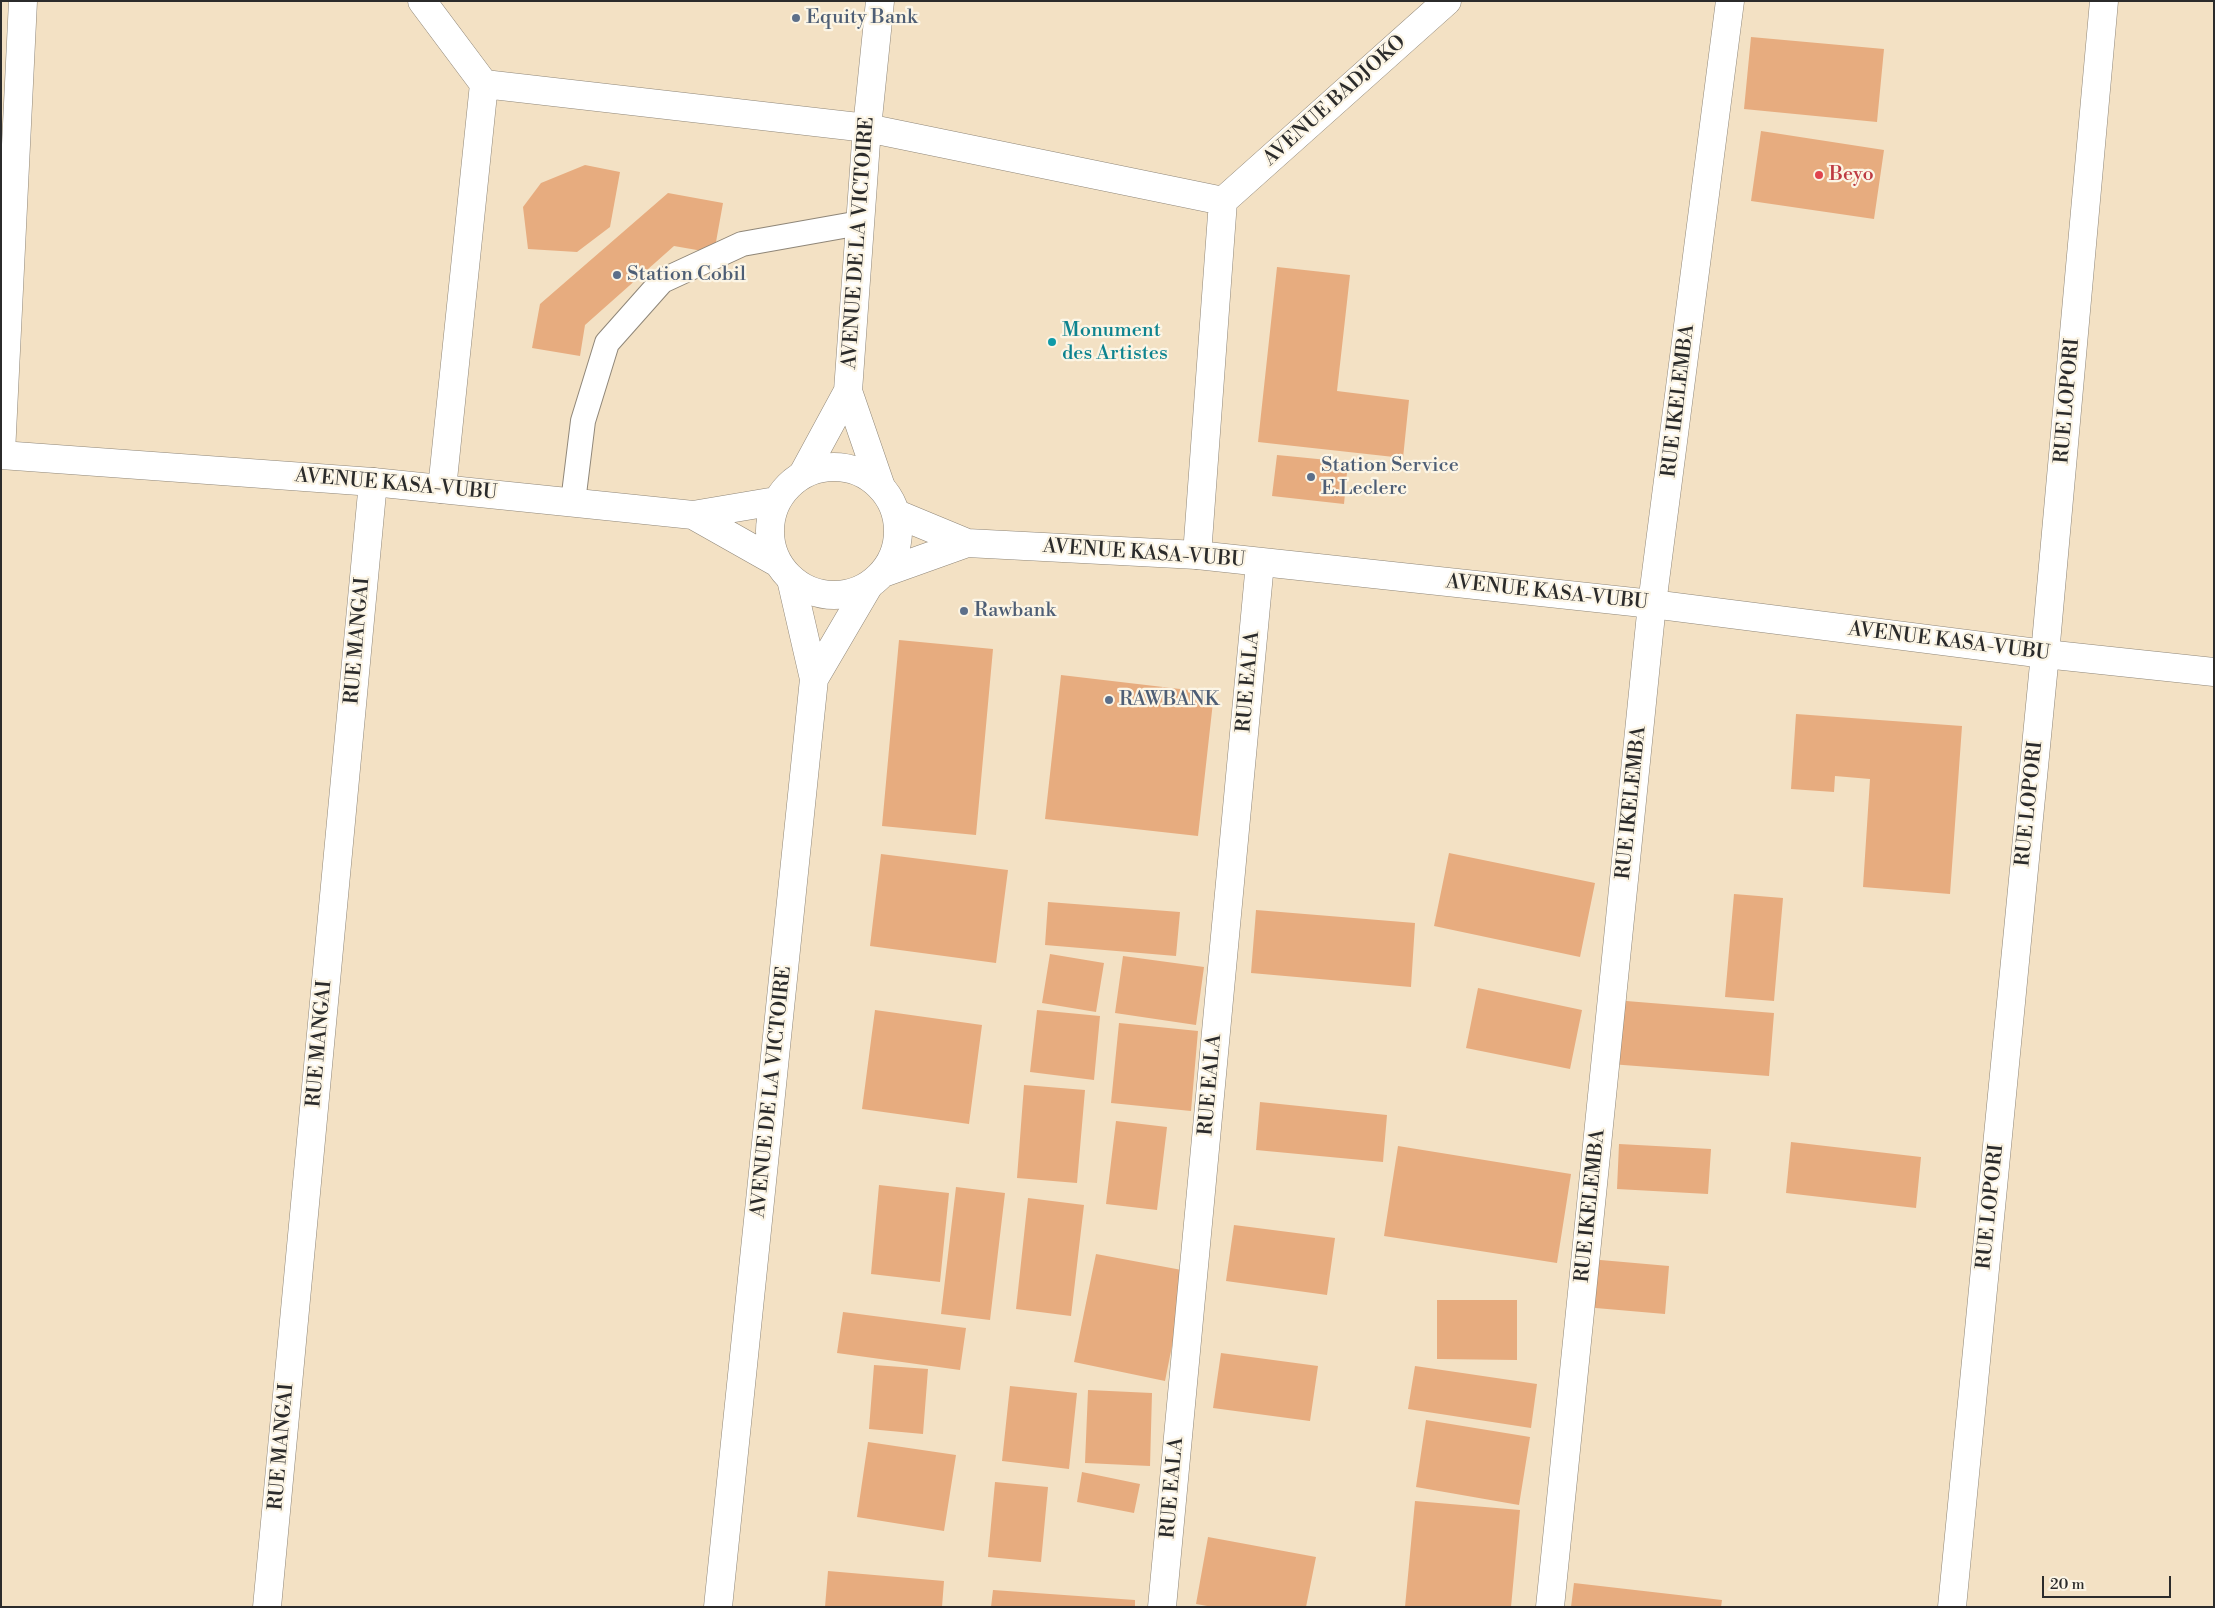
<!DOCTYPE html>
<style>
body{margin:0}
#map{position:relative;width:2215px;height:1608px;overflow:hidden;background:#f3e1c4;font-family:"Libre Bodoni",serif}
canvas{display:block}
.frame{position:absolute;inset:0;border:2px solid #2b2b2b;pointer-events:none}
.scale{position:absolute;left:2042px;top:1576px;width:129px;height:22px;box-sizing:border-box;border:2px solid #2b2b2b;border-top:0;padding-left:6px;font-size:15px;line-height:18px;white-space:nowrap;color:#2b2b2b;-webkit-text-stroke:4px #fcf5e5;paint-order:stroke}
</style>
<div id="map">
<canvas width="2215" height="1608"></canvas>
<div class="frame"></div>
<div class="scale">20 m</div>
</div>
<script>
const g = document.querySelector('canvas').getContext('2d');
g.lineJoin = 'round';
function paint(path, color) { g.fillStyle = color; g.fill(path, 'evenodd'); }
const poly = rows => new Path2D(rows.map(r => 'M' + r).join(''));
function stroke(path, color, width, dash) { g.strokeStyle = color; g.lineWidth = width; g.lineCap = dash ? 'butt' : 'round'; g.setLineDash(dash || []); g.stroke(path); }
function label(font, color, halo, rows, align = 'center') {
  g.font = font + ' "Libre Bodoni",serif'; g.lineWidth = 4.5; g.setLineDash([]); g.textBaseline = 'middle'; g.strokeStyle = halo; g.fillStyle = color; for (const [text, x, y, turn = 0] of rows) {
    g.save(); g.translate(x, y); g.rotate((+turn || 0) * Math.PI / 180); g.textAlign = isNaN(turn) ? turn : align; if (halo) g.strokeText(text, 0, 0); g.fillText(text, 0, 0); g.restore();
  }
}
const building = poly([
 [1751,37,1884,49,1877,122,1744,109],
 [1761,131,1884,150,1874,219,1751,201],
 [585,165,620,172,610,227,577,252,528,249,523,207,541,183],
 [668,193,723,203,714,253,674,246,585,325,580,356,532,348,540,304],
 [1277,267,1350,275,1337,391,1409,400,1403,458,1258,442],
 [1277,455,1348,462,1344,504,1272,496],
 [899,640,993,649,976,835,882,826],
 [1061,675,1214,693,1198,836,1045,819],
 [1796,714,1962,726,1950,894,1863,887,1870,779,1835,776,1834,792,1791,789],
 [1449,853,1595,883,1580,957,1434,926],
 [881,854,1008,870,996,963,870,946],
 [1734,894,1783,898,1774,1001,1725,997],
 [1048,902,1180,912,1176,956,1045,945],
 [1256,910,1415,923,1411,987,1251,973],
 [1050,954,1104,963,1096,1012,1042,1003],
 [1123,956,1204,967,1196,1025,1115,1013],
 [1478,988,1582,1010,1570,1069,1466,1048],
 [1614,1000,1774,1013,1769,1076,1610,1064],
 [875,1010,982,1025,969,1124,862,1109],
 [1037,1010,1100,1016,1094,1080,1030,1072],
 [1119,1023,1198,1031,1191,1111,1111,1103],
 [1024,1085,1085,1090,1077,1183,1017,1178],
 [1260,1102,1387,1115,1383,1162,1256,1150],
 [1116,1121,1167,1127,1157,1210,1106,1204],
 [1791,1142,1921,1157,1916,1208,1786,1193],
 [1619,1144,1711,1149,1708,1194,1617,1189],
 [1398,1146,1571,1174,1557,1263,1384,1236],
 [879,1185,949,1193,940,1282,871,1274],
 [956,1187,1005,1193,990,1320,941,1314],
 [1028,1198,1084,1205,1071,1316,1016,1309],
 [1234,1225,1335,1238,1327,1295,1226,1281],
 [1096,1254,1187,1271,1165,1381,1074,1362],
 [1589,1259,1669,1266,1665,1314,1584,1307],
 [1437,1300,1517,1300,1517,1360,1437,1359],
 [843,1312,966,1328,960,1370,837,1353],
 [1221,1353,1318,1366,1310,1421,1213,1408],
 [874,1365,928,1369,923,1434,869,1429],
 [1415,1366,1537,1384,1531,1428,1408,1409],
 [1010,1386,1077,1393,1069,1469,1002,1461],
 [1088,1390,1152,1393,1150,1466,1085,1463],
 [1426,1420,1530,1437,1519,1505,1416,1487],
 [868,1442,956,1455,944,1531,857,1517],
 [1082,1472,1140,1484,1134,1513,1077,1502],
 [995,1482,1048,1487,1041,1562,988,1557],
 [1415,1501,1520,1510,1511,1607,1405,1607],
 [1208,1537,1316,1557,1306,1607,1213,1607,1196,1604],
 [828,1571,944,1581,942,1607,825,1607],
 [1574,1583,1722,1600,1721,1607,1571,1607],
 [993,1590,1135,1600,1135,1607,991,1607]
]);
const service = poly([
 [573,502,583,421,607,343,662,281,742,244,860,223]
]);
const minor = poly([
 [1,453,23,1],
 [267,1607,373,482],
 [1162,1607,1260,563],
 [1550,1607,1652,604,1730,1],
 [1952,1607,2045,654,2104,1]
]);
const tertiary = poly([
 [422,1,484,84],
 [484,84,867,128,1223,201],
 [1223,201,1447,1],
 [442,489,484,84],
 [1197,555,1223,201]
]);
const secondary = poly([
 [848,391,881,487],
 [803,474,848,391,867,128,880,1],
 [814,679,868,587],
 [718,1607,814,679,791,579]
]);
const primary = poly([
 [1,455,373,482,693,515,778,563],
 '770 531a64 64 0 1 1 128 0a64 64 0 1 1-128 0Z',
 [897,514,967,543],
 [693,515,776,501],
 [883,573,967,543,1197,555,1652,604,2045,654,2214,672]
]);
const markers = [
 [796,18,5,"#5c6f8a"],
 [1819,175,5,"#e0444e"],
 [617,275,5,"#5c6f8a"],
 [1052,342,5,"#0f9aa8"],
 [1311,477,5,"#5c6f8a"],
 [964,611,5,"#5c6f8a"],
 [1109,700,5,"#5c6f8a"]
];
const serviceNames = [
 ["Equity Bank",806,18],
 ["Station Cobil",627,275],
 ["Station Service",1321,466],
 ["E.Leclerc",1321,489],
 ["Rawbank",974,611],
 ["RAWBANK",1119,700]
];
const streetNames = [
 ["AVENUE BADJOKO",1335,101,-42],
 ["AVENUE DE LA VICTOIRE",859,243,-86],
 ["RUE IKELEMBA",1679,401,-83],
 ["RUE LOPORI",2068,401,-85],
 ["AVENUE KASA-VUBU",396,485,5],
 ["AVENUE KASA-VUBU",1144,554,4],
 ["AVENUE KASA-VUBU",1547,593,6],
 ["RUE MANGAI",358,641,-85],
 ["AVENUE KASA-VUBU",1949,642,7],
 ["RUE EALA",1249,682,-85],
 ["RUE IKELEMBA",1632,803,-84],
 ["RUE LOPORI",2030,804,-84],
 ["RUE MANGAI",320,1044,-85],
 ["RUE EALA",1211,1085,-85],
 ["AVENUE DE LA VICTOIRE",772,1092,-84],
 ["RUE IKELEMBA",1591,1206,-84],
 ["RUE LOPORI",1991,1207,-84],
 ["RUE MANGAI",282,1447,-85],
 ["RUE EALA",1173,1488,-85]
];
const healthNames = [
 ["Beyo",1829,175]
];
const cultureNames = [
 ["Monument",1062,331],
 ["des Artistes",1062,354]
];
paint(building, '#e7ac7f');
stroke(service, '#8f8678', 26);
stroke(minor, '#8f8678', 29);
stroke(tertiary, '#8f8678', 29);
stroke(secondary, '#8f8678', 29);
stroke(primary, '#8f8678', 29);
stroke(service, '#fff', 24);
stroke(minor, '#fff', 28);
stroke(tertiary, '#fff', 28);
stroke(secondary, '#fff', 28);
stroke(primary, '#fff', 28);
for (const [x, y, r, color] of markers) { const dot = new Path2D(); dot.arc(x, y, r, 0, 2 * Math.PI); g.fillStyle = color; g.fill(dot); stroke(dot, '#fcf5e5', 2); }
label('20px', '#4e5e75', '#fcf5e5', serviceNames, 'left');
label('20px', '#2b2b2b', '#fcf5e5', streetNames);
label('20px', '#be3a42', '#fcf5e5', healthNames, 'left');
label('20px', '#0d838f', '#fcf5e5', cultureNames, 'left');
</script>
